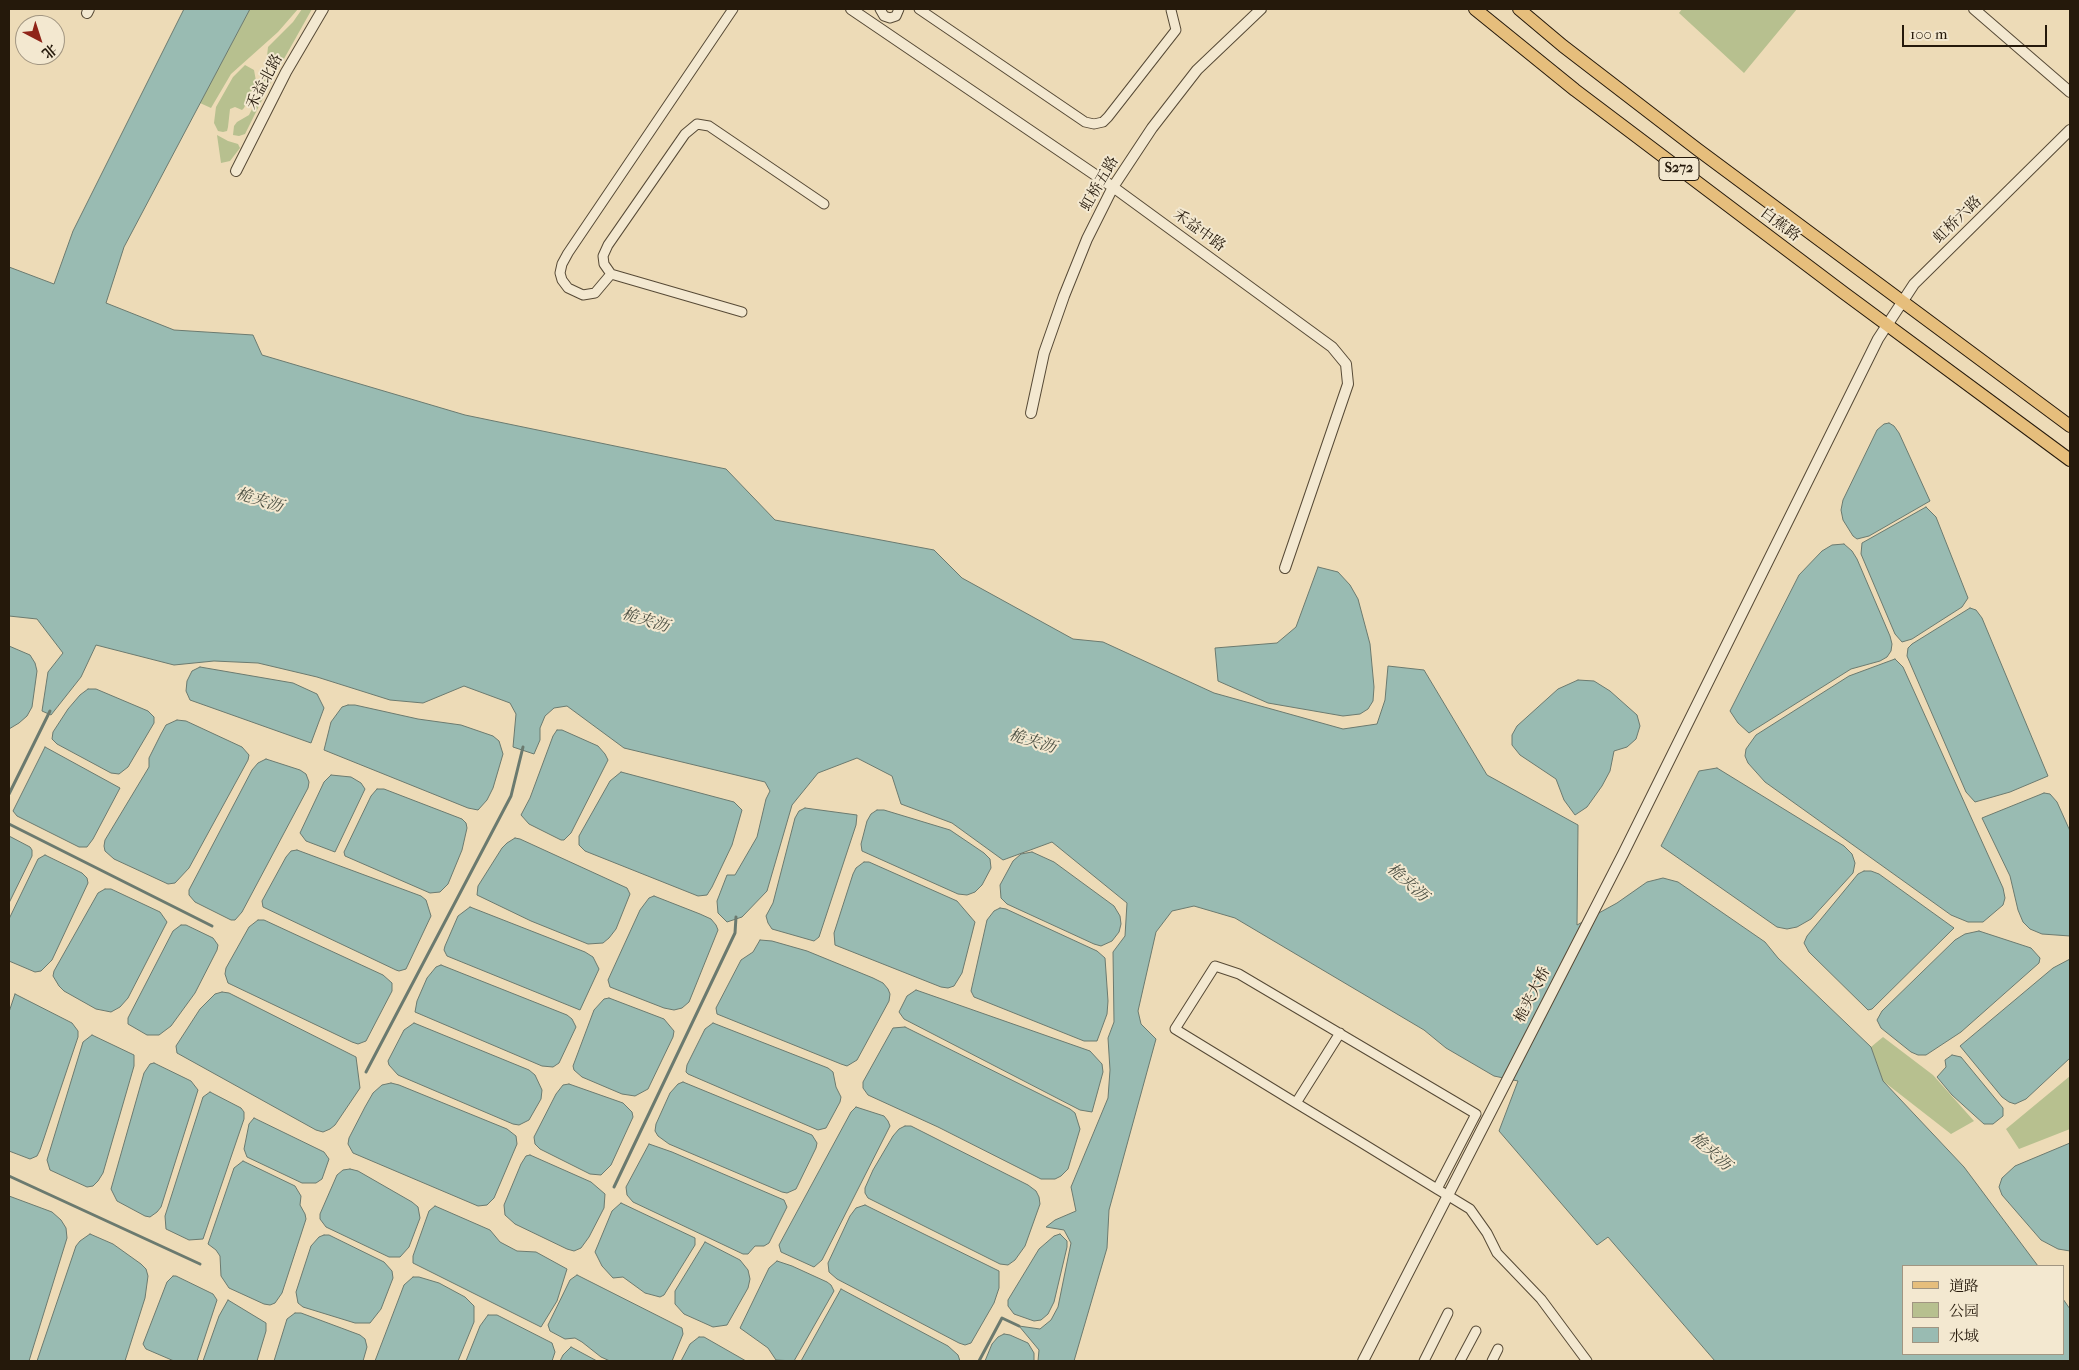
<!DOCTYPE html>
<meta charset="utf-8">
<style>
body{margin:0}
#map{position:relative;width:2079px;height:1370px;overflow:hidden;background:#eddbb7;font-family:"IM FELL French Canon","Noto Serif SC",serif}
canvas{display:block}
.frame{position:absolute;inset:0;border:10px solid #25190b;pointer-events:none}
.legend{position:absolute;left:1902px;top:1265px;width:162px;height:90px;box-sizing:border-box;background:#f3e8d0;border:1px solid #a19581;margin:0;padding:6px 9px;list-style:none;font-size:15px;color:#25190b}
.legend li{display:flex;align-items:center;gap:10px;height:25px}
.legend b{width:25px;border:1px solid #a19581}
.north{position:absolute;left:15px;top:15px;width:50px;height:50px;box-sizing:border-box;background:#f3e8d0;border:1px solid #a19581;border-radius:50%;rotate:140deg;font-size:14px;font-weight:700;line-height:20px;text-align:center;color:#25190b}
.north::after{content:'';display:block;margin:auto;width:18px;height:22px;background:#8f2418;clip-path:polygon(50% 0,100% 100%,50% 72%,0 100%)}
.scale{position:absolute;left:1902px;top:25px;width:145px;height:22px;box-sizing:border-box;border:2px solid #25190b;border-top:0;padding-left:6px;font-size:15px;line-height:18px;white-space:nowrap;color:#25190b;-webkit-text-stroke:4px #f3e8d0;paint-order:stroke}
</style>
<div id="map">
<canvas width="2079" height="1370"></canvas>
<div class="frame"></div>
<ul class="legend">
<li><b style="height:6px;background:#e6be7c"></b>道路</li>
<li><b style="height:14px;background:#b7c08f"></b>公园</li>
<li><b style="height:14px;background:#99bbb2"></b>水域</li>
</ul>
<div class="north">北</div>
<div class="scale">100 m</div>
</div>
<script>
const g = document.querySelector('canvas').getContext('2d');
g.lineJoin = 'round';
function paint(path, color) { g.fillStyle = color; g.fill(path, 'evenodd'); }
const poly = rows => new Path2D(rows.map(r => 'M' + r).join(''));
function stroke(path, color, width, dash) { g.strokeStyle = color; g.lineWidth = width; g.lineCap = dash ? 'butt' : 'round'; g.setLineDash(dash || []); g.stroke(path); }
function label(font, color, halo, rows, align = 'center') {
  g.font = font + ' "IM FELL French Canon","Noto Serif SC",serif'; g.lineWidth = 4; g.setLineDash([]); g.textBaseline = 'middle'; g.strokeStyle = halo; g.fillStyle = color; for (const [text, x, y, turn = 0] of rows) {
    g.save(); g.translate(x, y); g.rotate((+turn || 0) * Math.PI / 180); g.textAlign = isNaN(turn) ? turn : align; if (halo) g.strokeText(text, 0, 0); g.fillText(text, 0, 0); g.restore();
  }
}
const green = poly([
 [250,9,298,9,278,32,231,74,211,108,200,103],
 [302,9,312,9,280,66,274,68,267,56,268,47,293,22],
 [1682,9,1797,9,1744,73,1679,13],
 [245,65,254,70,256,81,244,108,242,110,235,107,230,109,228,127,227,131,223,132,218,131,214,123,216,107,233,77],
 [266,79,271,82,245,134,239,136,233,135,234,126,237,122,249,115,253,107,261,82],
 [217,135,228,141,238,144,240,148,230,161,221,163],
 [1883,1037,1933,1075,1974,1121,1951,1134,1883,1081,1871,1047],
 [2070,1076,2070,1129,2019,1149,2006,1129]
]);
const water = poly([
 [184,9,250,9,124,247,106,303,174,330,253,335,262,355,465,415,726,469,775,520,934,550,962,578,1073,639,1103,642,1214,693,1343,729,1377,724,1385,700,1388,666,1424,670,1487,775,1578,825,1577,925,1617,903,1647,882,1663,878,1678,882,1765,942,1778,958,1871,1047,1883,1081,1964,1167,2038,1266,1903,1266,1903,1354,2063,1354,2063,1299,2070,1309,2070,1361,1715,1361,1608,1237,1597,1245,1499,1131,1518,1081,1494,1076,1446,1048,1424,1030,1235,918,1194,906,1172,911,1156,932,1138,1011,1141,1024,1156,1039,1109,1210,1107,1248,1074,1361,1038,1361,1039,1350,1019,1326,1040,1329,1051,1320,1058,1307,1071,1243,1064,1230,1046,1227,1055,1220,1076,1211,1071,1187,1108,1098,1110,1070,1108,1038,1114,1022,1113,952,1125,936,1127,903,1052,842,1003,860,952,823,901,804,892,776,857,758,818,773,792,805,767,891,742,917,727,922,718,913,717,901,727,875,735,875,757,837,766,799,770,791,765,782,624,748,567,706,554,708,545,716,540,728,540,740,534,754,513,747,516,714,510,703,464,686,423,703,390,700,317,677,258,663,214,661,174,665,96,645,81,677,51,715,42,711,48,672,63,653,37,619,9,616,9,267,54,284,73,231,184,9],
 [1889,423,1894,426,1899,433,1930,501,1869,536,1857,539,1853,536,1843,520,1841,510,1843,500,1877,430,1884,424,1889,423],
 [1926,507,1936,517,1968,598,1962,607,1912,639,1902,642,1895,634,1861,554,1862,543,1926,507],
 [1844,544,1852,551,1857,559,1890,636,1892,644,1891,651,1887,657,1880,661,1851,669,1749,733,1738,723,1730,711,1799,575,1822,551,1832,545,1844,544],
 [1318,567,1338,572,1350,585,1358,599,1370,644,1374,687,1373,701,1368,709,1360,714,1343,716,1268,703,1218,681,1215,648,1277,643,1296,627,1318,567],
 [1970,608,1976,610,1982,618,2048,776,2010,792,1975,802,1966,792,1907,656,1908,648,1912,644,1970,608],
 [9,646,30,655,35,663,37,671,32,707,27,716,19,723,9,729,9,646],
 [1895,659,1903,667,2003,888,2005,898,2003,905,1983,922,1968,922,1951,915,1765,782,1748,763,1745,756,1746,749,1756,735,1849,676,1895,659],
 [200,667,293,683,317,694,324,708,311,743,190,700,186,691,187,681,192,671,200,667],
 [1578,680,1594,681,1610,691,1637,715,1640,726,1636,739,1627,747,1614,751,1610,771,1602,786,1587,807,1575,815,1564,800,1556,779,1520,755,1512,745,1512,735,1517,726,1558,689,1578,680],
 [88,689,96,689,148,711,154,717,154,723,128,767,119,774,111,773,57,744,52,739,53,732,68,709,80,695,88,689],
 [348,705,355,705,418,719,461,725,493,736,499,741,503,754,493,788,487,800,478,810,468,808,324,750,331,722,342,707,348,705],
 [177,720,186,721,242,747,249,755,248,760,189,868,175,883,168,884,114,859,105,851,104,846,105,840,149,767,149,758,161,734,166,725,177,720],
 [557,730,562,730,598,746,605,754,608,760,571,833,564,840,561,840,529,824,521,815,530,798,553,736,557,730],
 [45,747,120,788,93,839,87,847,79,847,17,816,13,811,45,747],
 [266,759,300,770,306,774,309,782,308,788,242,912,235,920,231,920,195,902,189,895,189,890,252,770,258,763,266,759],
 [1717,768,1844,846,1852,854,1855,863,1853,873,1811,919,1797,927,1787,929,1777,927,1661,846,1699,771,1717,768],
 [621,772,734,802,742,810,732,845,712,887,707,895,698,896,585,851,579,845,579,836,610,781,621,772],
 [331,775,351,777,361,783,365,789,335,852,306,841,300,833,324,782,331,775],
 [377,789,384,789,462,819,466,823,467,828,462,850,448,884,440,892,430,893,345,856,344,852,371,796,377,789],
 [2044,793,2050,794,2057,802,2070,831,2070,936,2042,934,2030,929,2023,922,2018,910,2010,876,1982,818,2044,793],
 [805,808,857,815,856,825,819,937,814,941,772,929,768,923,766,916,773,903,795,818,799,811,805,808],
 [877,810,884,810,950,830,984,853,990,859,991,868,982,885,975,892,967,895,958,894,862,851,861,844,867,821,871,814,877,810],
 [9,836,30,847,32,850,32,856,9,903,9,836],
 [515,838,520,839,627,888,630,894,616,929,609,938,603,943,588,944,531,921,477,895,478,886,502,848,507,843,515,838],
 [297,850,421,896,426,900,431,916,406,969,399,971,396,970,263,907,262,901,286,857,291,851,297,850],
 [1032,852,1054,862,1114,906,1120,916,1121,924,1119,932,1112,941,1101,946,1094,944,1007,904,1001,898,1000,885,1013,861,1021,854,1032,852],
 [45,855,82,873,87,878,88,883,52,960,41,971,35,972,9,961,9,919,38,859,45,855],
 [864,862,869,862,957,901,975,922,962,973,954,986,948,988,941,987,835,945,834,933,853,874,856,868,864,862],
 [1864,871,1871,871,1879,874,1954,928,1872,1009,1868,1010,1809,952,1804,943,1807,936,1858,874,1864,871],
 [105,889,111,889,160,912,167,922,128,998,120,1007,111,1012,96,1009,64,991,59,986,53,976,54,971,98,893,105,889],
 [654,896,700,914,711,919,716,925,718,930,689,1002,682,1008,674,1010,664,1008,610,987,608,980,640,910,649,898,654,896],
 [470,907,585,952,593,957,599,969,580,1010,447,956,444,950,445,946,458,916,470,907],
 [1000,908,1006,909,1097,951,1105,958,1108,1001,1107,1014,1097,1041,1084,1041,974,997,971,991,987,920,994,911,1000,908],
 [258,920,264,920,383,975,392,983,392,991,366,1041,358,1044,352,1042,228,983,225,974,226,968,249,927,258,920],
 [181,925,186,925,213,938,218,945,217,950,195,993,171,1026,159,1035,147,1035,128,1024,128,1018,173,931,181,925],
 [1979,931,2031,948,2040,958,2039,963,1961,1032,1926,1055,1918,1055,1911,1052,1881,1028,1877,1020,1882,1011,1955,940,1965,934,1979,931],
 [760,940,772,941,807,951,873,978,883,983,888,989,890,994,889,1001,857,1060,847,1066,841,1064,717,1014,716,1008,741,960,753,952,760,940],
 [2070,959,2070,1058,2026,1099,2015,1104,2009,1102,2002,1097,1960,1046,2053,968,2070,959],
 [441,965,567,1015,572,1019,576,1027,559,1063,553,1067,542,1066,415,1012,417,1001,427,978,436,967,441,965],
 [916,990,1090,1051,1102,1064,1103,1072,1092,1112,1080,1110,904,1019,899,1012,907,996,916,990],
 [222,992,229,993,356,1057,360,1088,335,1125,330,1129,323,1132,316,1130,177,1053,176,1046,200,1009,215,994,222,992],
 [15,994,72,1023,78,1031,78,1037,40,1150,37,1156,30,1159,9,1151,9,1012,15,994],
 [609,998,664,1019,674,1031,673,1037,648,1089,635,1096,622,1094,582,1077,574,1070,573,1066,594,1010,604,999,609,998],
 [414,1023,529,1070,535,1075,542,1090,541,1099,529,1120,519,1125,513,1124,398,1075,389,1065,388,1061,404,1030,414,1023],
 [713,1023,828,1068,833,1072,836,1087,841,1097,840,1102,826,1128,818,1130,688,1074,686,1072,687,1065,705,1029,713,1023],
 [905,1027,1070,1109,1075,1113,1080,1129,1068,1169,1061,1176,1055,1179,1041,1179,938,1127,868,1095,863,1088,863,1082,893,1028,905,1027],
 [92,1035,134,1055,134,1066,103,1173,98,1181,93,1186,87,1187,50,1170,47,1160,83,1042,92,1035],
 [1952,1055,1961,1057,2003,1108,2003,1116,1993,1124,1984,1124,1952,1095,1937,1077,1946,1067,1945,1060,1952,1055],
 [154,1063,191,1081,198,1090,161,1207,157,1212,150,1217,145,1216,117,1201,111,1189,144,1073,150,1064,154,1063],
 [683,1082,812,1135,817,1143,816,1148,796,1189,787,1193,782,1192,669,1144,658,1136,655,1131,656,1124,670,1093,678,1084,683,1082],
 [391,1083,399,1085,507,1129,516,1136,517,1144,494,1198,487,1205,478,1206,353,1153,348,1144,349,1138,365,1107,373,1093,382,1085,391,1083],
 [569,1084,623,1103,632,1112,633,1117,611,1165,601,1175,590,1174,540,1149,535,1144,534,1137,556,1094,563,1085,569,1084],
 [210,1092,241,1108,244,1112,244,1119,203,1239,189,1240,166,1229,165,1216,203,1097,210,1092],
 [856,1107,884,1116,888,1121,890,1126,822,1260,814,1267,781,1252,779,1245,851,1112,856,1107],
 [254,1118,324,1152,329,1159,322,1179,316,1183,302,1183,247,1157,244,1149,249,1124,254,1118],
 [905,1126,911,1126,1028,1185,1036,1191,1039,1197,1040,1204,1025,1246,1015,1260,1008,1265,1000,1264,868,1198,865,1193,865,1188,873,1170,893,1136,899,1129,905,1126],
 [2070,1143,2070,1251,2058,1249,2041,1240,2002,1195,1999,1187,2002,1178,2015,1166,2070,1143],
 [649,1144,672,1152,784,1200,787,1207,769,1243,764,1246,755,1246,748,1254,743,1254,633,1202,627,1195,626,1187,649,1144],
 [530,1155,591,1182,605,1194,604,1208,589,1237,581,1248,574,1251,567,1249,515,1224,505,1215,504,1205,521,1164,526,1156,530,1155],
 [243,1161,295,1186,301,1196,300,1205,305,1214,306,1219,282,1293,275,1303,270,1305,264,1304,229,1288,221,1276,220,1256,216,1250,208,1244,234,1168,243,1161],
 [350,1169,358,1171,412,1202,418,1207,420,1218,409,1247,400,1257,389,1257,326,1227,320,1219,320,1214,337,1175,343,1170,350,1169],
 [9,1196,52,1212,61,1220,66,1228,67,1238,29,1361,9,1361,9,1196],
 [621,1203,695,1238,695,1245,664,1295,660,1297,645,1293,623,1277,613,1278,602,1266,595,1252,612,1211,621,1203],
 [865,1205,999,1271,999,1288,994,1303,971,1343,965,1345,959,1343,837,1279,829,1272,828,1263,850,1216,856,1208,865,1205],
 [435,1206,490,1230,500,1242,517,1251,536,1252,567,1269,557,1301,541,1327,413,1263,413,1256,429,1211,435,1206],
 [90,1234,113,1244,141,1264,146,1269,148,1276,145,1298,125,1361,37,1361,76,1246,80,1241,90,1234],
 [1060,1234,1067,1241,1067,1247,1054,1302,1048,1314,1041,1320,1034,1321,1014,1314,1008,1306,1008,1300,1039,1249,1054,1236,1060,1234],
 [324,1235,329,1235,384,1262,392,1271,393,1278,381,1309,370,1323,355,1323,303,1307,298,1303,296,1292,311,1246,319,1237,324,1235],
 [705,1242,740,1260,748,1270,750,1279,748,1288,727,1325,713,1327,684,1314,675,1304,675,1291,705,1242],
 [777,1261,792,1266,827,1282,831,1285,834,1291,794,1361,776,1360,768,1348,740,1328,769,1268,777,1261],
 [577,1275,682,1328,683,1334,672,1361,610,1361,601,1357,582,1342,575,1338,565,1339,550,1331,548,1325,570,1280,577,1275],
 [173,1276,176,1276,213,1294,217,1300,197,1361,174,1361,146,1349,143,1344,167,1282,173,1276],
 [413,1277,419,1277,439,1283,465,1297,474,1306,474,1322,458,1361,375,1361,404,1285,413,1277],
 [841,1289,948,1346,958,1355,960,1361,801,1361,841,1289],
 [228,1300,266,1323,266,1331,257,1361,203,1361,219,1316,228,1300],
 [295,1313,301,1313,360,1335,365,1339,367,1347,363,1361,274,1361,287,1319,295,1313],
 [488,1315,497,1315,552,1343,555,1352,552,1361,466,1361,480,1326,488,1315],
 [1004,1334,1010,1335,1028,1343,1034,1353,1034,1361,985,1361,992,1344,998,1337,1004,1334],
 [699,1337,704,1337,746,1361,681,1361,690,1344,699,1337],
 [571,1347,597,1361,560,1361,563,1355,571,1347]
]);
const stream = poly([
 [9,794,50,711],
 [9,824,212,926],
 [366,1072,511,796,523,747],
 [9,1176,200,1264],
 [614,1187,735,933,736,917],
 [979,1361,1002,1318,1019,1326]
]);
const minor = poly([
 [880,9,884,16,890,18,896,16,899,9],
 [919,9,1085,122,1094,124,1103,122,1108,117,1176,30,1171,10],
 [611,274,595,293,583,295,568,288,562,280,560,273,562,264,568,253,733,9],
 [742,312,611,274,604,264,603,256,608,245,685,134,697,124,709,126,824,204],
 [1296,1103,1340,1033],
 [1437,1189,1476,1114,1239,974,1215,966,1175,1029,1296,1103,1362,1143,1437,1189,1447,1195,1470,1209,1487,1233,1497,1253,1541,1299,1587,1361],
 [1424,1361,1448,1313],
 [1460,1361,1476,1331],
 [1492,1361,1498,1349]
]);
const tertiary = poly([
 [851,9,1113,187,1332,347,1346,364,1348,384,1285,568],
 [1974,9,2070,92],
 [87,13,89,9],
 [236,171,286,72,323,9],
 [1031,413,1044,353,1064,296,1087,239,1113,187,1152,128,1197,70,1261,9],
 [1363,1361,1623,854,1878,339,1914,284,2070,130]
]);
const primary = poly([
 [1475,9,1575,90,1844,293,2070,460],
 [1519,9,1563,46,1697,149,2070,426]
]);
const shields = [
 [1679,169,40]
];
const shieldNames = [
 ["S272",1679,169]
];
const streetNames = [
 ["禾益北路",265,82,-62],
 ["虹桥五路",1100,184,-60],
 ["虹桥六路",1958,220,-44],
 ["白蕉路",1780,225,37],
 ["禾益中路",1199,231,36],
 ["桅夹大桥",1533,995,-63]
];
const waterNames = [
 ["桅夹沥",259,501,17],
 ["桅夹沥",645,621,17],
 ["桅夹沥",1032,742,17],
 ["桅夹沥",1407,883,42],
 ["桅夹沥",1710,1152,42]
];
paint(green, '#b7c08f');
paint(water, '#99bbb2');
stroke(water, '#6b7a6f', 1);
stroke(stream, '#6b7a6f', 3);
stroke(minor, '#574a36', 11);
stroke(tertiary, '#574a36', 12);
stroke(primary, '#25190b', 14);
stroke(minor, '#f3e8d0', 9);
stroke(tertiary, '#f3e8d0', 10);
stroke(primary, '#e6be7c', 12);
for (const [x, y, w] of shields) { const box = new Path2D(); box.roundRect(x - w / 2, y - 11.5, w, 23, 4); g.fillStyle = '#f3e8d0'; g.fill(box); stroke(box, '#25190b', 1); }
label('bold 14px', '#25190b', null, shieldNames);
label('15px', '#25190b', '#f3e8d0', streetNames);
label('italic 16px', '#4e5245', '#f3e8d0', waterNames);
</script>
